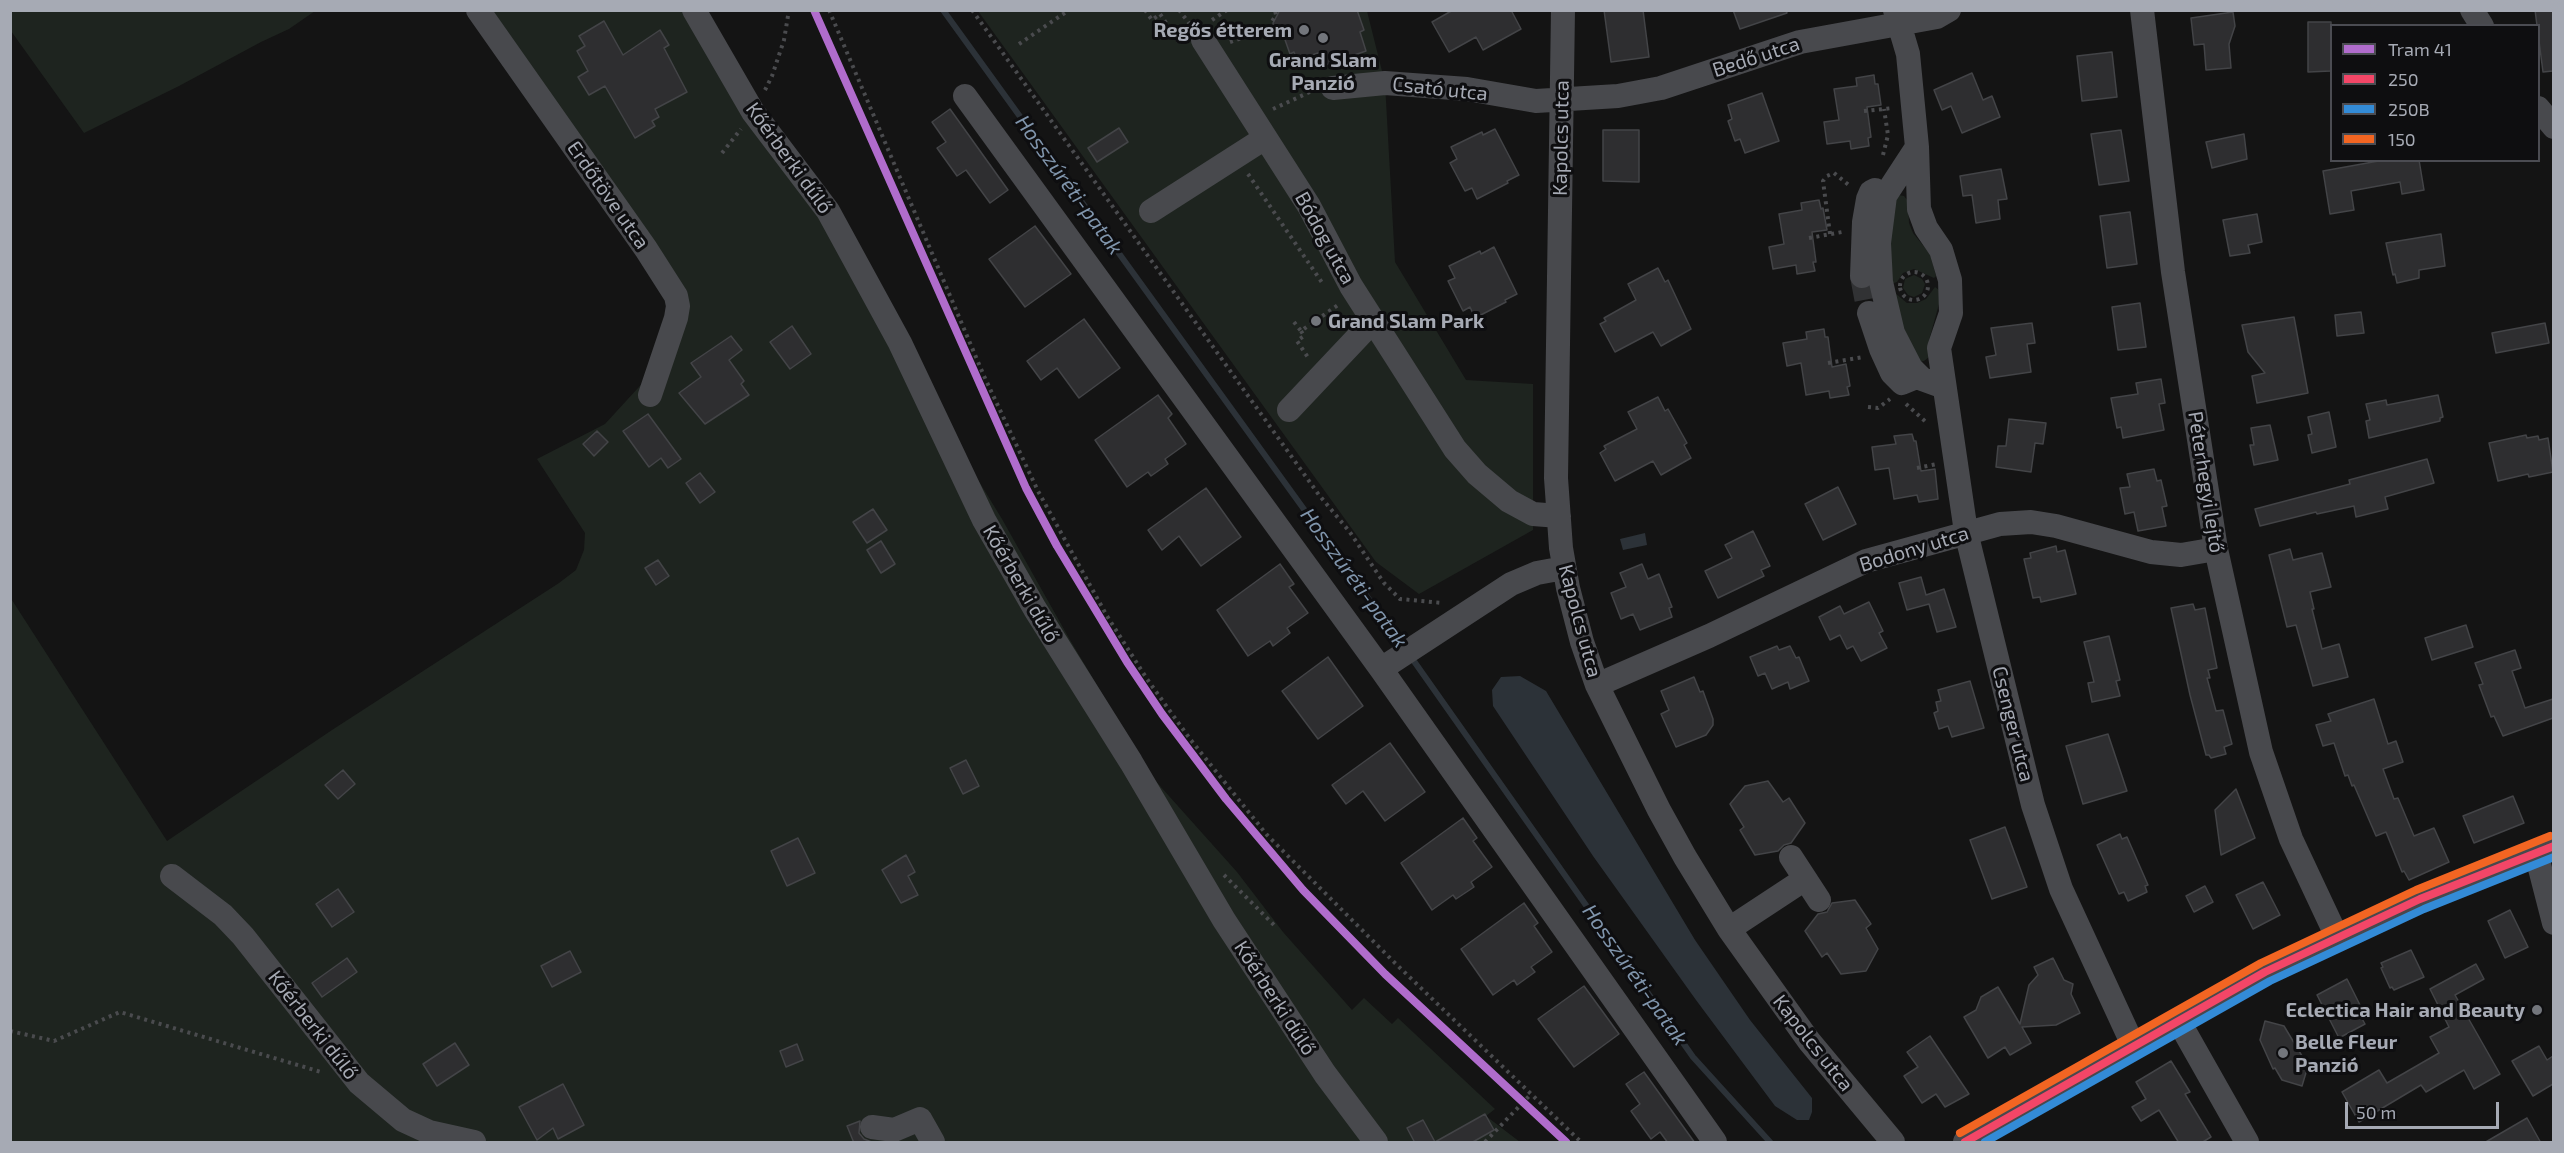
<!DOCTYPE html>
<meta charset="utf-8">
<style>
body{margin:0}
#map{position:relative;width:2564px;height:1153px;overflow:hidden;background:#141414;font-family:"Exo 2",sans-serif}
canvas{display:block}
.frame{position:absolute;inset:0;border:12px solid #a6aab4;pointer-events:none}
.legend{position:absolute;left:2330px;top:24px;width:210px;height:138px;box-sizing:border-box;background:#0e0e10;border:2px solid #4b4c52;margin:0;padding:8px 10px;list-style:none;font-size:18px;color:#a6aab4}
.legend li{display:flex;align-items:center;gap:12px;height:30px}
.legend b{width:30px;border:2px solid #4b4c52}
.scale{position:absolute;left:2345px;top:1102px;width:154px;height:27px;box-sizing:border-box;border:3px solid #a6aab4;border-top:0;padding-left:8px;font-size:18px;line-height:21px;white-space:nowrap;color:#a6aab4;-webkit-text-stroke:4px #0e0e10;paint-order:stroke}
</style>
<div id="map">
<canvas width="2564" height="1153"></canvas>
<div class="frame"></div>
<ul class="legend">
<li><b style="height:8px;background:#b06ccc"></b>Tram 41</li>
<li><b style="height:8px;background:#f34667"></b>250</li>
<li><b style="height:8px;background:#338bd7"></b>250B</li>
<li><b style="height:8px;background:#f26522"></b>150</li>
</ul>
<div class="scale">50 m</div>
</div>
<script>
const g = document.querySelector('canvas').getContext('2d');
g.lineJoin = 'round';
function paint(path, color) { g.fillStyle = color; g.fill(path, 'evenodd'); }
const poly = rows => new Path2D(rows.map(r => 'M' + r).join(''));
function stroke(path, color, width, dash) { g.strokeStyle = color; g.lineWidth = width; g.lineCap = dash ? 'butt' : 'round'; g.setLineDash(dash || []); g.stroke(path); }
function label(font, color, halo, rows, align = 'center') {
  g.font = font + ' "Exo 2",sans-serif'; g.lineWidth = 6; g.setLineDash([]); g.textBaseline = 'middle'; g.strokeStyle = halo; g.fillStyle = color; for (const [text, x, y, turn = 0] of rows) {
    g.save(); g.translate(x, y); g.rotate((+turn || 0) * Math.PI / 180); g.textAlign = isNaN(turn) ? turn : align; if (halo) g.strokeText(text, 0, 0); g.fillText(text, 0, 0); g.restore();
  }
}
const green = poly([
 [10,11,11,10,315,11,289,29,261,42,179,86,84,133,11,31],
 [469,11,694,11,828,211,923,390,1002,519,1070,640,1152,777,1237,872,1283,932,1352,1010,1364,998,1392,1024,1398,1018,1495,1109,1486,1116,1520,1142,11,1142,10,597,167,841,332,730,559,583,576,570,584,550,585,533,537,459,605,424,649,376,674,310],
 [978,11,1367,11,1385,83,1395,262,1466,380,1533,384,1533,530,1419,594,1376,562],
 [1898,195,1904,196,1908,201,1909,223,1913,233,1930,254,1936,276,1934,278,1914,269,1903,273,1897,282,1891,284,1888,260,1894,199],
 [1914,275,1922,279,1925,284,1922,293,1914,297,1908,295,1903,288,1905,279],
 [1935,287,1939,290,1939,304,1929,340,1929,357,1924,361,1918,362,1904,337,1895,293,1907,303,1917,303,1926,299]
]);
const water = poly([
 [1645,533,1647,545,1623,550,1620,539],
 [1520,676,1546,691,1695,940,1750,1020,1812,1098,1812,1112,1809,1120,1797,1120,1775,1106,1696,1000,1593,856,1493,706,1492,690,1501,677]
]);
const stream = poly([
 [943,10,1405,649],
 [1411,657,1693,1057,1770,1142]
]);
const building = poly([
 [1280,10,1357,10,1364,30,1360,32,1366,51,1325,65,1321,52,1297,60,1294,52,1290,54,1283,34,1275,31,1273,23,1280,10],
 [1453,10,1511,10,1521,29,1483,50,1476,37,1449,52,1432,22,1453,10],
 [1604,10,1643,10,1649,57,1611,62,1604,10],
 [1733,10,1786,10,1787,13,1740,29,1733,10],
 [2535,10,2553,10,2553,71,2543,72,2535,10],
 [2233,12,2235,26,2229,44,2231,68,2206,70,2204,44,2194,45,2191,18,2233,12],
 [604,21,623,55,660,30,669,45,664,48,687,92,655,109,659,117,652,121,655,126,635,138,605,86,589,95,578,77,588,71,577,51,585,46,579,36,604,21],
 [2308,22,2331,22,2331,71,2308,72,2308,22],
 [2112,52,2117,97,2082,101,2077,56,2112,52],
 [1972,73,1983,100,1992,96,2000,117,1962,133,1951,106,1942,110,1934,90,1972,73],
 [1874,75,1875,84,1878,84,1881,105,1867,107,1871,137,1868,138,1869,146,1851,149,1850,141,1827,144,1824,122,1839,120,1834,89,1857,86,1856,78,1874,75],
 [1762,93,1779,141,1745,153,1740,139,1735,141,1728,121,1732,119,1728,105,1762,93],
 [950,109,1008,190,990,203,966,170,957,176,937,148,946,142,932,122,950,109],
 [1119,128,1128,142,1097,162,1088,148,1119,128],
 [1495,129,1519,175,1507,181,1508,183,1477,199,1472,188,1465,191,1450,163,1457,159,1451,147,1482,132,1483,135,1495,129],
 [1603,130,1639,130,1639,182,1603,181,1603,130],
 [2121,130,2129,181,2099,185,2091,134,2121,130],
 [2244,134,2247,159,2212,168,2206,142,2244,134],
 [2384,160,2419,160,2424,190,2402,194,2400,182,2351,191,2354,210,2330,214,2323,171,2384,160],
 [2001,169,2007,199,1998,200,2000,219,1976,223,1972,195,1963,196,1960,176,2001,169],
 [1819,200,1821,209,1823,208,1827,230,1812,232,1816,262,1813,262,1815,271,1797,274,1796,265,1773,269,1769,247,1784,244,1779,214,1802,210,1801,203,1819,200],
 [2130,212,2137,264,2107,268,2100,216,2130,212],
 [2257,214,2262,242,2248,245,2250,253,2230,256,2223,220,2257,214],
 [1035,226,1071,274,1025,307,989,259,1035,226],
 [2441,234,2445,266,2419,270,2419,278,2397,283,2395,274,2393,275,2386,243,2441,234],
 [1494,247,1517,294,1505,300,1506,302,1475,318,1470,307,1463,311,1448,281,1455,278,1449,266,1480,251,1481,254,1494,247],
 [1658,268,1665,282,1668,280,1691,329,1661,346,1653,332,1615,352,1600,324,1606,321,1604,318,1636,300,1628,284,1658,268],
 [2140,303,2146,347,2118,350,2112,307,2140,303],
 [2361,312,2364,333,2337,336,2335,315,2361,312],
 [2294,317,2308,393,2257,403,2252,376,2265,373,2248,352,2242,325,2294,317],
 [1084,319,1120,368,1079,398,1057,368,1041,380,1027,361,1084,319],
 [2032,323,2035,343,2027,344,2031,372,1990,378,1986,357,1996,355,1991,328,2032,323],
 [2545,323,2549,343,2496,353,2492,333,2545,323],
 [792,326,811,354,790,369,770,342,792,326],
 [1824,329,1825,337,1828,337,1832,367,1846,364,1850,386,1847,387,1849,395,1830,398,1829,391,1806,395,1801,363,1787,366,1783,343,1807,339,1806,332,1824,329],
 [731,336,742,350,729,360,744,381,741,384,749,395,705,424,679,393,701,377,691,363,731,336],
 [2161,379,2165,403,2159,404,2164,430,2123,438,2121,427,2117,428,2111,398,2138,394,2136,383,2161,379],
 [1158,395,1172,414,1168,418,1186,444,1165,459,1168,464,1151,476,1148,472,1127,487,1095,440,1158,395],
 [2438,395,2443,417,2440,418,2440,421,2369,438,2366,421,2370,420,2366,404,2386,400,2387,405,2438,395],
 [1658,397,1665,411,1668,409,1687,443,1684,445,1691,458,1661,475,1653,461,1615,481,1600,453,1606,449,1604,446,1637,429,1628,412,1658,397],
 [2329,412,2336,447,2312,453,2308,435,2312,434,2308,417,2329,412],
 [648,414,681,459,668,468,661,458,649,467,623,431,648,414],
 [2009,419,2046,423,2043,444,2035,443,2031,472,1996,467,1998,446,2006,446,2009,419],
 [2270,425,2278,460,2254,465,2250,445,2254,445,2251,428,2270,425],
 [597,431,608,442,594,456,583,444,597,431],
 [1912,434,1914,441,1916,441,1921,471,1935,469,1938,499,1919,502,1917,495,1894,499,1889,468,1875,470,1872,447,1896,444,1894,436,1912,434],
 [2526,435,2527,438,2538,436,2539,440,2548,438,2553,472,2529,477,2528,474,2498,481,2489,443,2526,435],
 [2427,459,2434,483,2385,497,2388,509,2356,517,2354,506,2317,514,2316,512,2260,526,2255,509,2350,484,2349,480,2427,459],
 [2154,469,2157,481,2161,480,2167,506,2162,507,2166,526,2138,531,2134,512,2125,514,2120,488,2130,487,2127,474,2154,469],
 [700,473,715,492,700,503,686,483,700,473],
 [1838,487,1856,524,1823,540,1805,504,1838,487],
 [1206,488,1241,537,1201,566,1179,536,1162,550,1148,530,1206,488],
 [873,509,887,530,867,543,853,522,873,509],
 [1753,531,1770,566,1761,570,1764,576,1718,598,1705,571,1732,558,1725,545,1753,531],
 [881,541,895,564,881,573,867,550,881,541],
 [2056,546,2057,552,2065,550,2076,594,2041,602,2040,597,2033,598,2024,559,2031,558,2030,553,2056,546],
 [2290,549,2293,560,2322,553,2331,587,2310,592,2314,609,2312,609,2322,649,2339,644,2348,677,2313,686,2296,625,2287,627,2269,555,2290,549],
 [658,560,669,576,656,585,645,568,658,560],
 [1280,564,1294,584,1289,587,1308,613,1287,628,1290,633,1273,646,1270,641,1248,656,1217,610,1280,564],
 [1642,564,1648,579,1659,574,1672,607,1669,608,1672,617,1640,630,1633,614,1621,619,1611,593,1626,587,1620,573,1642,564],
 [1921,577,1926,595,1944,589,1956,627,1937,632,1929,604,1907,610,1899,583,1921,577],
 [1869,602,1883,631,1879,633,1887,648,1861,661,1853,646,1847,649,1840,635,1830,640,1819,617,1840,606,1844,614,1869,602],
 [2193,604,2195,610,2205,608,2217,668,2208,670,2210,678,2207,678,2216,711,2223,710,2232,744,2224,747,2226,754,2211,758,2209,755,2206,755,2190,695,2171,608,2193,604],
 [2466,625,2473,647,2432,660,2425,638,2466,625],
 [2109,636,2120,680,2116,681,2120,696,2092,702,2088,683,2094,682,2084,642,2109,636],
 [1777,646,1779,650,1790,646,1796,658,1799,657,1809,681,1790,689,1788,682,1772,689,1765,673,1758,676,1750,657,1777,646],
 [2515,650,2521,668,2512,671,2525,708,2553,699,2553,718,2503,736,2494,716,2491,717,2479,685,2483,684,2475,663,2515,650],
 [1328,657,1363,706,1318,739,1282,691,1328,657],
 [1694,677,1700,692,1703,691,1713,719,1713,725,1706,735,1676,747,1661,714,1669,710,1661,691,1694,677],
 [1970,681,1984,728,1952,737,1948,726,1939,729,1934,713,1938,711,1936,702,1941,701,1938,690,1970,681],
 [2374,699,2388,744,2396,741,2403,762,2383,769,2394,799,2398,798,2414,836,2434,828,2449,862,2409,880,2404,871,2402,872,2386,832,2376,836,2354,785,2352,786,2348,775,2345,776,2334,743,2323,746,2316,725,2331,721,2328,714,2374,699],
 [2108,734,2127,791,2083,804,2066,746,2108,734],
 [1390,743,1425,792,1385,821,1363,791,1346,804,1332,785,1390,743],
 [966,760,979,786,963,794,950,768,966,760],
 [343,770,355,784,338,799,325,785,343,770],
 [1768,781,1783,802,1789,798,1805,823,1791,843,1784,845,1778,851,1755,855,1740,830,1744,827,1730,804,1745,786,1768,781],
 [2236,789,2255,838,2221,855,2215,810,2236,789],
 [2513,796,2524,823,2474,843,2463,816,2513,796],
 [1463,818,1477,838,1473,841,1492,867,1471,882,1474,887,1456,899,1453,895,1432,910,1401,863,1463,818],
 [2005,827,2027,887,1992,899,1970,840,2005,827],
 [2120,834,2122,839,2127,837,2148,885,2145,886,2147,892,2128,901,2124,892,2119,894,2097,845,2120,834],
 [798,838,815,873,787,886,771,851,798,838],
 [906,855,915,872,908,876,918,895,901,903,882,870,906,855],
 [2263,882,2280,915,2253,929,2236,895,2263,882],
 [2205,886,2213,902,2194,912,2186,896,2205,886],
 [338,889,354,912,332,927,316,904,338,889],
 [1855,900,1871,924,1866,928,1878,949,1866,971,1841,974,1827,953,1822,957,1805,931,1818,914,1827,912,1832,903,1855,900],
 [1524,903,1538,923,1534,926,1552,952,1531,967,1535,972,1517,985,1514,980,1493,995,1461,949,1524,903],
 [2510,910,2528,947,2505,958,2488,921,2510,910],
 [2411,950,2424,977,2394,990,2392,987,2390,988,2381,968,2383,967,2381,963,2411,950],
 [570,951,581,972,552,987,541,966,570,951],
 [347,958,357,972,322,997,312,983,347,958],
 [2053,958,2064,980,2073,984,2071,994,2080,1013,2056,1025,2022,1027,2031,1043,2010,1055,2005,1047,1988,1058,1964,1017,1976,1010,1981,997,1998,987,2020,1024,2029,985,2038,975,2034,967,2053,958],
 [2476,964,2484,979,2455,995,2500,1074,2474,1089,2464,1070,2426,1092,2421,1085,2359,1122,2342,1092,2379,1070,2387,1083,2439,1053,2430,1037,2449,1027,2430,989,2476,964],
 [2347,979,2364,1013,2360,1015,2365,1024,2339,1038,2317,995,2347,979],
 [1584,986,1619,1034,1574,1067,1538,1019,1584,986],
 [2265,1021,2284,1026,2308,1066,2302,1086,2282,1080,2275,1068,2273,1069,2260,1040,2265,1021],
 [1930,1036,1969,1094,1945,1107,1936,1094,1922,1103,1904,1076,1918,1067,1907,1052,1930,1036],
 [455,1043,469,1065,437,1086,423,1064,455,1043],
 [797,1044,803,1060,786,1067,780,1051,797,1044],
 [2539,1046,2547,1060,2553,1056,2553,1084,2533,1096,2512,1061,2539,1046],
 [2171,1061,2190,1092,2185,1094,2211,1137,2201,1143,2179,1143,2159,1110,2141,1121,2132,1107,2146,1099,2136,1082,2171,1061],
 [1644,1072,1695,1143,1668,1143,1660,1132,1651,1139,1631,1111,1640,1104,1626,1084,1644,1072],
 [563,1084,584,1125,558,1139,553,1128,537,1140,519,1107,563,1084],
 [1485,1114,1494,1130,1471,1143,1415,1143,1407,1128,1423,1120,1435,1142,1485,1114],
 [2527,1118,2541,1143,2484,1143,2527,1118],
 [860,1121,859,1133,864,1139,874,1143,854,1143,847,1126,860,1121]
]);
const minorTunnel = poly([
 [1862,276,1869,313]
]);
const path = poly([
 [829,10,984,376,1038,491,1107,616,1147,679,1190,739,1267,835,1397,965,1581,1142],
 [972,10,1319,495,1349,531,1384,583,1400,599,1443,603],
 [1145,10,1152,20,1160,14,1181,45],
 [1179,10,1189,23],
 [1212,20,1227,10],
 [1230,42,1273,27,1271,23,1276,15,1275,10],
 [1019,44,1069,10],
 [765,90,772,76,784,40,789,10],
 [1273,109,1312,91],
 [1864,111,1893,108],
 [722,153,741,129],
 [1883,155,1888,135,1884,109],
 [1248,174,1323,284],
 [1830,234,1823,181,1827,176,1834,173,1850,186],
 [1809,238,1842,232],
 '1900 286a14 14 0 1 1 28 0a14 14 0 1 1-28 0Z',
 [1294,322,1301,331,1338,305],
 [1301,331,1304,336,1297,341,1309,359],
 [1828,363,1863,357],
 [1906,404,1927,423],
 [1868,407,1878,408,1890,399],
 [1917,468,1937,464],
 [1224,875,1274,925],
 [10,1031,54,1041,120,1012,321,1072],
 [1485,1142,1531,1094]
]);
const minor = poly([
 [478,10,646,249,676,296,678,306,676,318,650,395],
 [694,10,753,112,828,211,900,343,984,520,1035,609,1131,762,1224,920,1325,1074,1376,1142],
 [1563,10,1556,478,1561,548,1568,588,1582,642,1597,685,1659,810,1685,857,1729,929,1809,1041,1893,1142],
 [1895,10,1908,54,1917,147,1919,209,1926,228,1941,250,1950,280,1951,313,1939,348,1966,532,2033,805,2061,889,2133,1045],
 [2142,10,2173,272,2216,549,2261,752,2291,839,2337,937],
 [2472,10,2482,26],
 [1203,40,1309,206,1351,286,1455,449,1477,474,1509,501,1533,514,1559,516],
 [1333,88,1385,83,1467,89,1536,101,1618,96,1661,88,1800,42,1937,17,1949,10],
 [965,96,1381,669,1715,1142],
 [2538,108,2554,127],
 [1917,147,1885,196,1879,243,1881,282,1893,333,1911,368,1922,379,1944,387],
 [1151,211,1265,138],
 [1862,276,1864,222,1868,199,1871,192,1875,190],
 [1869,313,1881,349,1892,373,1902,383,1919,376],
 [1289,410,1373,321],
 [1381,669,1511,584,1537,573,1564,568],
 [1597,685,1709,636,1866,561,2000,524,2031,522,2056,526,2151,552,2181,555,2216,549],
 [2536,853,2554,923],
 [1791,857,1819,900],
 [172,876,223,915,243,936,359,1083,403,1120,429,1132,474,1142],
 [1729,929,1805,879],
 [2178,1020,2247,1142],
 [872,1127,894,1130,920,1119,933,1142],
 [1965,1142,2265,972,2420,899,2554,846]
]);
const bus1 = poly([
 [1965,1142,2265,972,2420,899,2554,846]
]);
const bus2 = poly([
 [1985,1142,2270,981,2424,909,2554,857]
]);
const bus3 = poly([
 [1960,1133,2261,963,2416,890,2550,836]
]);
const tram1 = poly([
 [814,10,1026,488,1057,546,1127,662,1162,714,1226,799,1303,890,1385,974,1566,1142]
]);
const markers = [
 [1304,30,6,"#73767c"],
 [1323,38,6,"#73767c"],
 [1316,321,6,"#73767c"],
 [2537,1010,6,"#73767c"],
 [2283,1053,6,"#73767c"]
];
const poiNames = [
 ["Regős étterem",1292,30],
 ["Grand Slam",1323,60,"center"],
 ["Panzió",1323,83,"center"],
 ["Grand Slam Park",1328,321,"left"],
 ["Eclectica Hair and Beauty",2525,1010],
 ["Belle Fleur",2295,1042,"left"],
 ["Panzió",2295,1065,"left"]
];
const streetNames = [
 ["Bedő utca",1756,57,-18],
 ["Csató utca",1440,89,6],
 ["Kapolcs utca",1561,138,-89],
 ["Kőérberki dűlő",789,158,54],
 ["Erdőtöve utca",608,195,55],
 ["Bódog utca",1325,238,61],
 ["Péterhegyi lejtő",2206,482,81],
 ["Bodony utca",1914,549,-17],
 ["Kőérberki dűlő",1021,584,60],
 ["Kapolcs utca",1580,621,75],
 ["Csenger utca",2013,724,76],
 ["Kőérberki dűlő",1275,998,57],
 ["Kőérberki dűlő",313,1025,52],
 ["Kapolcs utca",1813,1043,52]
];
const waterNames = [
 ["Hosszúréti-patak",1069,185,54],
 ["Hosszúréti-patak",1354,578,54],
 ["Hosszúréti-patak",1635,975,55]
];
paint(green, '#1e241f');
paint(water, '#2c3238');
stroke(stream, '#2c3238', 6);
paint(building, '#2e2e30');
stroke(building, '#434447', 1.5);
stroke(minorTunnel, '#313234', 24, [24, 12]);
stroke(path, '#4a4b4e', 4, [3, 4.5]);
stroke(minor, '#48494d', 24);
stroke(bus1, '#f34667', 8);
stroke(bus2, '#338bd7', 8);
stroke(bus3, '#f26522', 8);
stroke(tram1, '#b06ccc', 8);
for (const [x, y, r, color] of markers) { const dot = new Path2D(); dot.arc(x, y, r, 0, 2 * Math.PI); g.fillStyle = color; g.fill(dot); stroke(dot, '#0e0e10', 2); }
label('bold 20px', '#a6aab4', '#0e0e10', poiNames, 'right');
label('20px', '#a6aab4', '#0e0e10', streetNames);
label('italic 21px', '#8095ac', '#0e0e10', waterNames);
</script>
